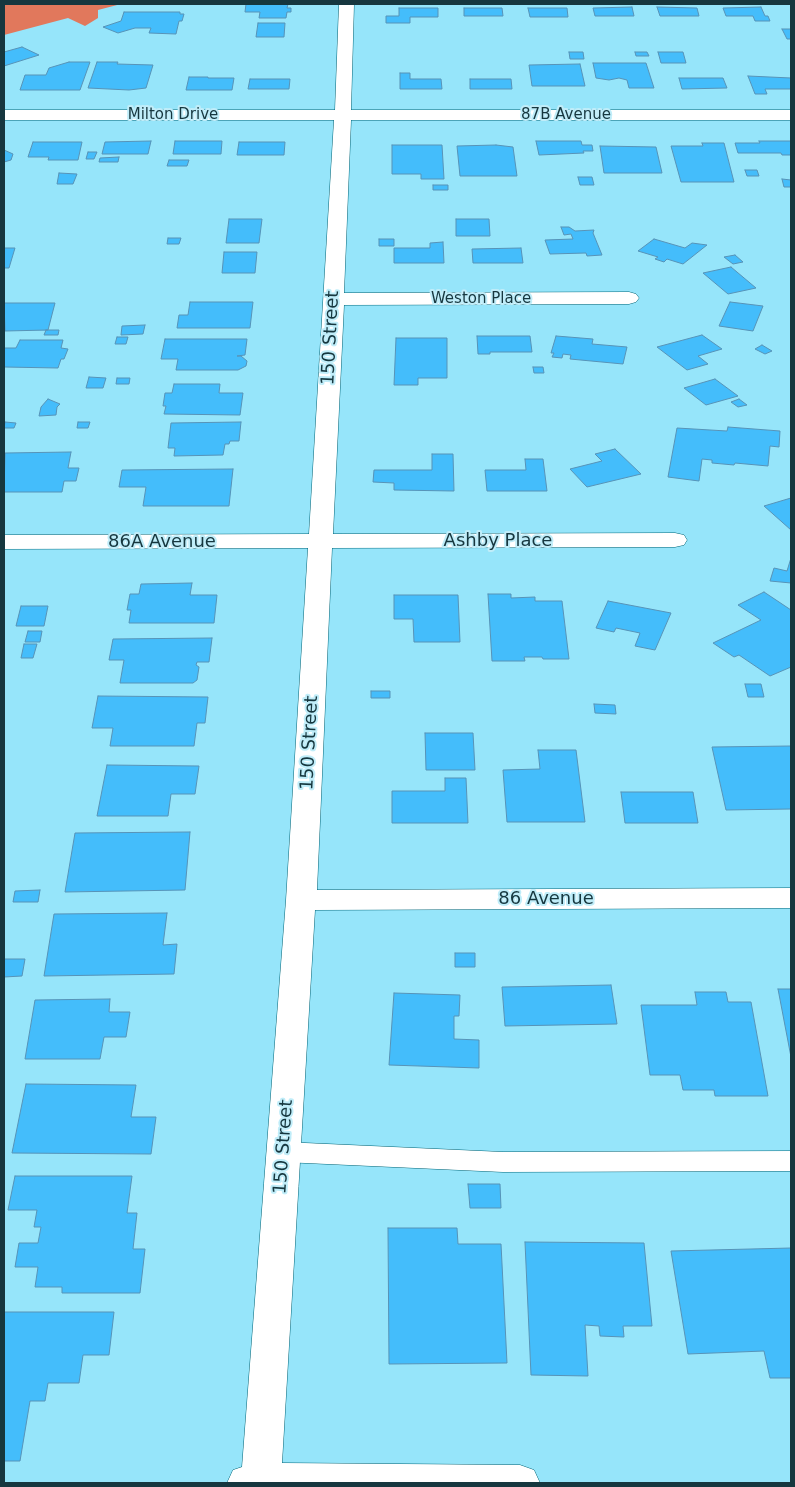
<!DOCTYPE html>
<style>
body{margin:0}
#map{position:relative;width:795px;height:1487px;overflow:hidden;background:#96e5fa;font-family:"DejaVu Sans",sans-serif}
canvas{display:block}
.frame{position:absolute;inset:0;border:5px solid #16373f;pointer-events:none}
</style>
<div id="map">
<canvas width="795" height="1487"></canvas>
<div class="frame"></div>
</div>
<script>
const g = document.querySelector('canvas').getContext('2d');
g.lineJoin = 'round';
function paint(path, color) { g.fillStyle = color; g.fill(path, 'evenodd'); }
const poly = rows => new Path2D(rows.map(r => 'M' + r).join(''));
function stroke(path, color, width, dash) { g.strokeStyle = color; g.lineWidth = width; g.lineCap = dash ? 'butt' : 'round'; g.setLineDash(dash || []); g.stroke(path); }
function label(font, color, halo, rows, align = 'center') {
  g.font = font + ' "DejaVu Sans",sans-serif'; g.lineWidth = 4; g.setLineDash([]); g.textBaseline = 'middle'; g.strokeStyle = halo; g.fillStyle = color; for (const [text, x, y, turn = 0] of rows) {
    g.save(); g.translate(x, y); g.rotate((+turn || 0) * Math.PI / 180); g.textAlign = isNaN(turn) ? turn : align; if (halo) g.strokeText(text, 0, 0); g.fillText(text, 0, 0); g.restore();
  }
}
const forest = poly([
 [4,4,121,4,98,10,98,18,85,26,68,18,4,35]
]);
const building = poly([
 [246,4,288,4,287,8,291,8,291,12,287,12,286,18,259,18,260,12,245,12,246,4],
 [632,7,634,16,595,16,593,8,632,7],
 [657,7,697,8,699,16,660,16,657,7],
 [761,7,765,16,768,16,770,21,755,21,753,16,726,16,723,8,761,7],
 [399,8,438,8,438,17,410,17,410,23,386,23,386,16,399,16,399,8],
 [464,8,502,8,503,16,464,16,464,8],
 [528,8,567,8,568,17,530,17,528,8],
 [124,12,180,12,180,14,184,14,182,21,179,21,176,34,149,33,151,28,135,28,118,33,103,27,121,21,124,12],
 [258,23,285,23,284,37,256,37,258,23],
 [782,29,791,29,791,39,787,39,782,29],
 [22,47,39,55,4,66,4,52,22,47],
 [569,52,583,52,584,59,570,59,569,52],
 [635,52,647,52,649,56,636,56,635,52],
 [658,52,683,52,686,63,661,63,658,52],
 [69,62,90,62,80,90,20,90,25,75,46,75,49,68,69,62],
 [97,62,118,62,117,64,153,65,146,88,129,90,88,88,97,62],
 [593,63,646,63,654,88,629,88,627,80,619,78,609,80,596,78,593,63],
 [580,64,585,86,532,86,529,65,580,64],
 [400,73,410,73,410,79,441,79,442,89,400,89,400,73],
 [748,76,791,78,791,89,765,89,767,94,755,94,748,76],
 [189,77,208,77,208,78,234,78,232,90,186,90,189,77],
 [679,78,723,78,727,88,682,89,679,78],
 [250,79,290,79,289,89,248,89,250,79],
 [470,79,511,79,512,89,470,89,470,79],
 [151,141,148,154,102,154,105,142,151,141],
 [175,141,222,141,221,154,173,154,175,141],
 [536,141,581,141,582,145,592,145,593,151,583,151,584,153,539,155,536,141],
 [759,141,791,141,791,155,782,155,781,153,738,153,735,143,760,143,759,141],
 [33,142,82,142,78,160,48,160,49,157,28,157,33,142],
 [239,142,285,142,284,155,237,155,239,142],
 [702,143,724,143,734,182,681,182,671,146,703,146,702,143],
 [392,145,442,145,444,179,421,179,421,174,392,174,392,145],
 [496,145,513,147,517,176,460,176,457,146,496,145],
 [600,146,656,147,662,173,604,173,600,146],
 [4,150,13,154,11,160,4,162,4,150],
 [88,152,97,152,94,159,86,159,88,152],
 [119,157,118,162,99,162,100,158,119,157],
 [169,160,189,160,187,166,167,166,169,160],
 [745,170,757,170,759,176,747,176,745,170],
 [59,173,77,174,73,184,57,184,59,173],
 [578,177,592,177,594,185,580,185,578,177],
 [782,179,791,180,791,187,784,187,782,179],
 [433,185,448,185,448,190,433,190,433,185],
 [229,219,262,219,259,243,226,243,229,219],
 [456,219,489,219,490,236,456,236,456,219],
 [561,227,569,227,575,231,594,230,593,233,602,255,587,256,586,253,550,254,545,240,573,239,571,234,564,235,561,227],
 [168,238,181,238,179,244,167,244,168,238],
 [379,239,394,239,394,246,379,246,379,239],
 [654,239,685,248,692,243,707,245,683,264,667,259,664,262,655,259,658,257,638,251,654,239],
 [443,242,444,263,394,263,394,248,430,248,430,243,443,242],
 [4,248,15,248,9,268,4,268,4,248],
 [521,248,523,263,473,263,472,249,521,248],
 [224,252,257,252,255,273,222,273,224,252],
 [735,255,743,262,733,264,724,257,735,255],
 [731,267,756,288,728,294,703,273,731,267],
 [190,302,253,302,250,328,177,328,179,315,188,315,190,302],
 [730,302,763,306,753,331,719,326,730,302],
 [4,303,55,303,48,330,5,331,4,303],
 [145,325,143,334,121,335,122,326,145,325],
 [46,330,59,330,58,335,44,335,46,330],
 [702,335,722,349,698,356,708,364,687,370,657,347,702,335],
 [477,336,530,336,532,352,490,352,490,354,478,354,477,336],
 [556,336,593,339,592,344,627,347,623,364,570,359,571,355,563,354,562,358,552,357,554,353,551,353,556,336],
 [117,337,128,337,126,344,115,344,117,337],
 [396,338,447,338,447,378,418,378,418,385,394,385,396,338],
 [165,339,247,339,245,355,237,356,241,356,247,361,246,366,238,370,176,370,178,359,161,359,165,339],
 [20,340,63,340,61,348,68,349,64,359,61,359,58,368,4,367,4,348,16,348,20,340],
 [762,345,772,351,765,354,755,349,762,345],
 [533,367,543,367,544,373,534,373,533,367],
 [89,377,106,378,103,388,86,388,89,377],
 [117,378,130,378,129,384,116,384,117,378],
 [715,379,738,396,706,405,684,388,715,379],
 [174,384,220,384,219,393,243,393,240,415,164,414,166,406,163,406,165,393,172,393,174,384],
 [48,399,60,404,57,407,56,415,39,416,41,407,48,399],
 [739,399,747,405,738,407,731,402,739,399],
 [5,422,16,423,14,428,4,428,5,422],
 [78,422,90,422,88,428,77,428,78,422],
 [241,422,239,441,230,441,229,444,225,444,223,455,174,456,175,448,168,448,171,423,241,422],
 [728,427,780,431,779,447,770,446,768,466,735,463,734,465,712,463,712,460,702,459,699,481,668,477,677,428,727,431,728,427],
 [615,449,641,474,587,487,570,469,602,461,595,454,615,449],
 [71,452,68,468,79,468,76,481,64,481,62,492,4,492,5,453,71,452],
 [432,454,453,454,454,491,394,490,394,483,373,482,374,470,432,470,432,454],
 [525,459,543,459,547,491,487,491,485,470,526,470,525,459],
 [233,469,229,506,143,506,146,487,119,487,122,470,233,469],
 [791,498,791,530,764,506,791,498],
 [791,558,791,583,770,581,774,568,787,571,791,558],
 [192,583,190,595,217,595,214,623,129,623,131,610,127,610,130,594,139,594,141,584,192,583],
 [764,592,791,610,791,667,770,676,739,655,734,657,713,643,761,620,738,605,764,592],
 [488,594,511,594,511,598,535,597,535,601,562,601,569,659,543,659,542,657,524,657,525,661,492,661,488,594],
 [394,595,458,595,460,642,414,642,413,619,394,619,394,595],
 [608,601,671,613,655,650,635,646,640,633,616,628,614,632,596,628,608,601],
 [21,606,48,606,44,626,16,626,21,606],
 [28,631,42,631,40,642,25,642,28,631],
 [212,638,209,662,197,662,196,665,199,667,197,680,193,683,120,683,124,660,109,660,113,639,212,638],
 [24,644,37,644,33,658,21,658,24,644],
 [745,684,761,684,764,697,748,697,745,684],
 [371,691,390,691,390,698,371,698,371,691],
 [98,696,208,697,205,723,197,723,194,746,110,746,113,728,92,728,98,696],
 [594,704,615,705,616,714,595,713,594,704],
 [425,733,473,733,475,770,426,770,425,733],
 [791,746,791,809,726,810,712,747,791,746],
 [538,750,576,750,585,822,507,822,503,770,540,769,538,750],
 [107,765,199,766,195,794,171,794,168,816,97,816,107,765],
 [445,778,466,778,468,823,392,823,392,791,445,791,445,778],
 [621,792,693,792,698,823,625,823,621,792],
 [190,832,185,890,65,892,75,833,190,832],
 [40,890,38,902,13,902,15,891,40,890],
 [167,913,163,945,177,944,174,974,44,976,54,914,167,913],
 [455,953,475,953,475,967,455,967,455,953],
 [4,959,25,959,22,976,4,977,4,959],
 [611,985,617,1024,505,1026,502,987,611,985],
 [778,989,791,989,791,1057,778,989],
 [695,992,726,992,728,1002,751,1002,768,1096,715,1096,714,1090,683,1090,680,1075,650,1075,641,1005,697,1005,695,992],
 [394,993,460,995,459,1016,454,1016,454,1039,479,1040,479,1068,389,1065,394,993],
 [110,999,109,1012,130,1012,126,1037,104,1037,100,1059,25,1059,35,1000,110,999],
 [26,1084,136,1085,131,1117,156,1117,151,1154,12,1153,26,1084],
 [15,1176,132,1176,127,1213,137,1213,133,1249,145,1249,140,1293,62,1293,62,1287,35,1287,38,1267,15,1267,19,1243,38,1243,41,1227,34,1227,37,1210,8,1210,15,1176],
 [468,1184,500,1184,501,1208,470,1208,468,1184],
 [388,1228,457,1228,458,1244,501,1244,507,1363,389,1364,388,1228],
 [525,1242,644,1243,652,1326,623,1326,624,1337,600,1336,599,1326,585,1325,588,1376,531,1375,525,1242],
 [791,1248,791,1378,770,1378,764,1351,688,1354,671,1251,791,1248],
 [4,1312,114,1312,109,1355,83,1355,79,1383,48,1383,45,1401,30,1401,20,1461,4,1461,4,1312]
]);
const service = poly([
 [283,1142,503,1152,791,1151,791,1171,503,1172,283,1162,274,1159,270,1152,274,1145,283,1142]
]);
const minor = poly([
 [339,4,354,4,351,110,791,110,791,120,351,120,344,293,629,292,636,294,639,298,636,302,629,304,344,305,333,534,675,533,684,535,687,540,684,545,675,547,332,548,317,890,791,888,791,908,315,910,282,1463,520,1465,534,1470,540,1483,227,1483,233,1470,242,1467,286,900,308,548,4,549,4,535,309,534,334,120,4,120,4,110,335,110,339,4]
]);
const farStreetnames = [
 ["Milton Drive",173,115],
 ["87B Avenue",566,115],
 ["Weston Place",481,299]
];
const streetNames = [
 ["150 Street",331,338,-87],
 ["Ashby Place",498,541],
 ["86A Avenue",162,542],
 ["150 Street",310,743,-87],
 ["86 Avenue",546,899],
 ["150 Street",284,1147,-86]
];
paint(forest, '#e1785c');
paint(building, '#44bdfb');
stroke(building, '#5793b7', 1);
stroke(service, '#006476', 1);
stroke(minor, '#006476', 1);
paint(service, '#fff');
paint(minor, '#fff');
label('15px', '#16373f', '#c0edf9', farStreetnames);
label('18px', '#16373f', '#c0edf9', streetNames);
</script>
